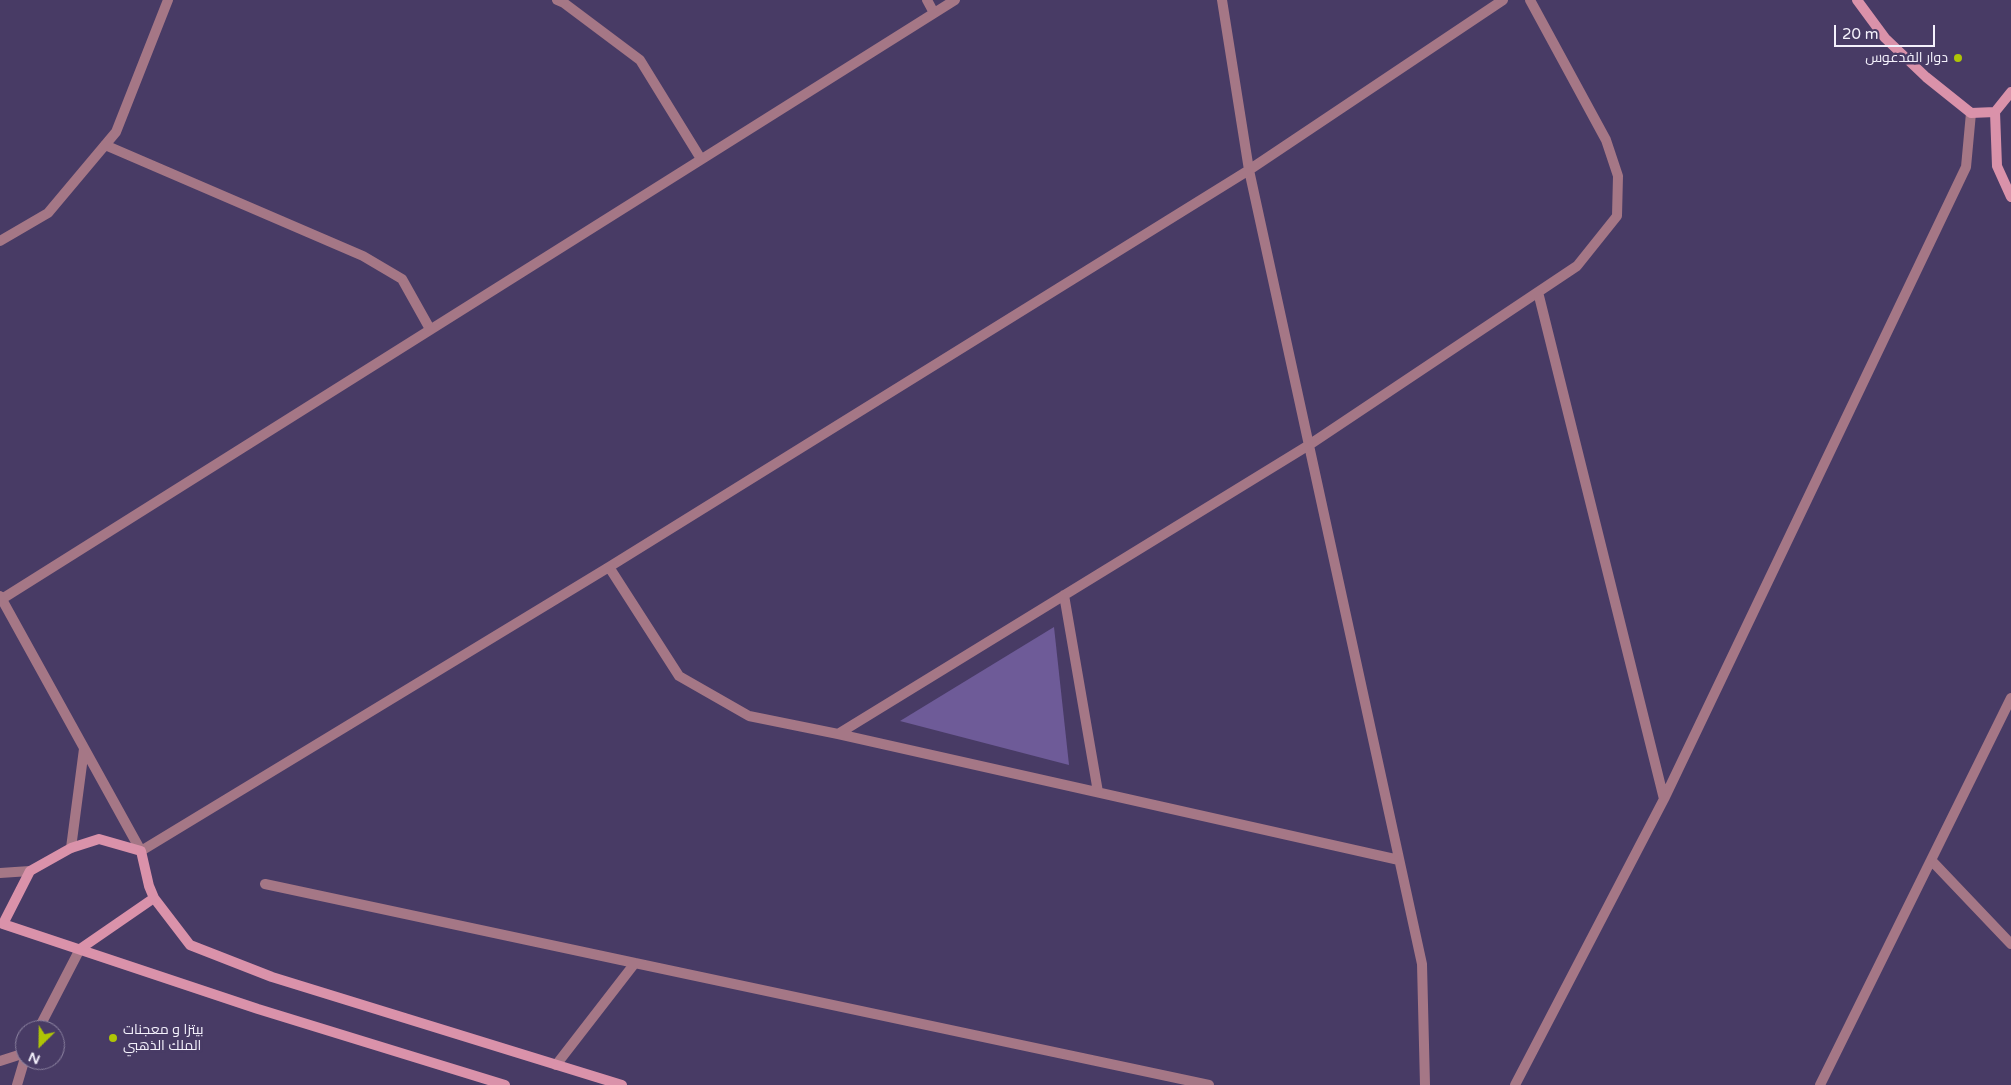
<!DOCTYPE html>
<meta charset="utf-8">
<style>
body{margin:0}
#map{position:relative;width:2011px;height:1085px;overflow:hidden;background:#483b65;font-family:"Varela Round",sans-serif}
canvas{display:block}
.north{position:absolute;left:15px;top:1020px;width:50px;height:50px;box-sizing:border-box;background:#483b65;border:1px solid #8d84a1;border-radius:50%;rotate:203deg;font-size:14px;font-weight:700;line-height:20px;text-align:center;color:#f4f1fc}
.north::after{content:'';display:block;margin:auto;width:18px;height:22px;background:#afc506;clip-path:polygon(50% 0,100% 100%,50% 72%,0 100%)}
.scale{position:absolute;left:1834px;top:25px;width:101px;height:22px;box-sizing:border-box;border:2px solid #f4f1fc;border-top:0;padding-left:6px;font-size:15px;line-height:18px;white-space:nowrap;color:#f4f1fc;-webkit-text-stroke:4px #483b65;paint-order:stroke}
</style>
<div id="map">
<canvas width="2011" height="1085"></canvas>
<div class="north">N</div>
<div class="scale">20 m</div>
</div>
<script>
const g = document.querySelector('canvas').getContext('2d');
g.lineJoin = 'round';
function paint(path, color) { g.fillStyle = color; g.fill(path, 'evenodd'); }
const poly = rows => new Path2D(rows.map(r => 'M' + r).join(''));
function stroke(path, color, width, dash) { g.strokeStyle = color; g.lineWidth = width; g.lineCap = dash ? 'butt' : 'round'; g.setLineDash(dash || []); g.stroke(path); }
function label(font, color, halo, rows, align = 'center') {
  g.font = font + ' "Varela Round",Cairo,sans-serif'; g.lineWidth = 5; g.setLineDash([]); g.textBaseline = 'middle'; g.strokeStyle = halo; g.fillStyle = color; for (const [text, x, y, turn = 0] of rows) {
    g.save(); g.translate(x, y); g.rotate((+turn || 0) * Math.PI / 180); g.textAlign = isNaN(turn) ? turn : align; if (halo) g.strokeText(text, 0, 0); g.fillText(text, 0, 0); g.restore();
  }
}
const green = poly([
 [1054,627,1069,765,900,721]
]);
const minor = poly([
 [557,0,564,3,640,60,701,159],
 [927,0,934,13],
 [1222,0,1249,170,1422,964,1425,1085],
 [105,145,363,256,402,279,430,329],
 [0,241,48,213,116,132,168,0],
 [1538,292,1664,799],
 [609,567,679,676,749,716,838,734,1399,860],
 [1064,595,1098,792],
 [0,596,141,851,609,567,1249,170,1503,0],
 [2,599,955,0],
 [838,734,1309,445,1577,266,1617,216,1618,176,1606,140,1530,0],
 [71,848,84,749],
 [1931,860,2011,944],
 [265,884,635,963],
 [38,1030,80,949],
 [0,1061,25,1053],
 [556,1065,635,963,1209,1085],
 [17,1085,25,1058],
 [1515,1085,1664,799,1966,167,1971,113],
 [1820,1085,2011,698]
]);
const tertiary = poly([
 [0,873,30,871]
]);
const secondary = poly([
 [1857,0,1885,38,1926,77,1971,113,1995,112,2011,92],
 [1995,112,1997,166,2011,197],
 [154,898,190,945,272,977,622,1085],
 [80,949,154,898,149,886,141,851,99,839,71,848,30,871,3,924,258,1009,505,1085]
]);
const markers = [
 [1958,58,5,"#afc506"],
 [113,1038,5,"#afc506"]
];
const poiNames = [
 ["دوار الفدعوس",1948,58],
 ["بيتزا و معجنات",123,1030,"left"],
 ["الملك الذهبي",123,1046,"left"]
];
paint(green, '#6e5b98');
stroke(minor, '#a57786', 10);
stroke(tertiary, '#a57786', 10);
stroke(secondary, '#da92aa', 10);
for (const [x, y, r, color] of markers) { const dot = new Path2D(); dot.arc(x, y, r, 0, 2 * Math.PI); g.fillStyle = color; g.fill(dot); stroke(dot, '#483b65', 2); }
label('14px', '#f4f1fc', '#483b65', poiNames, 'right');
</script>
